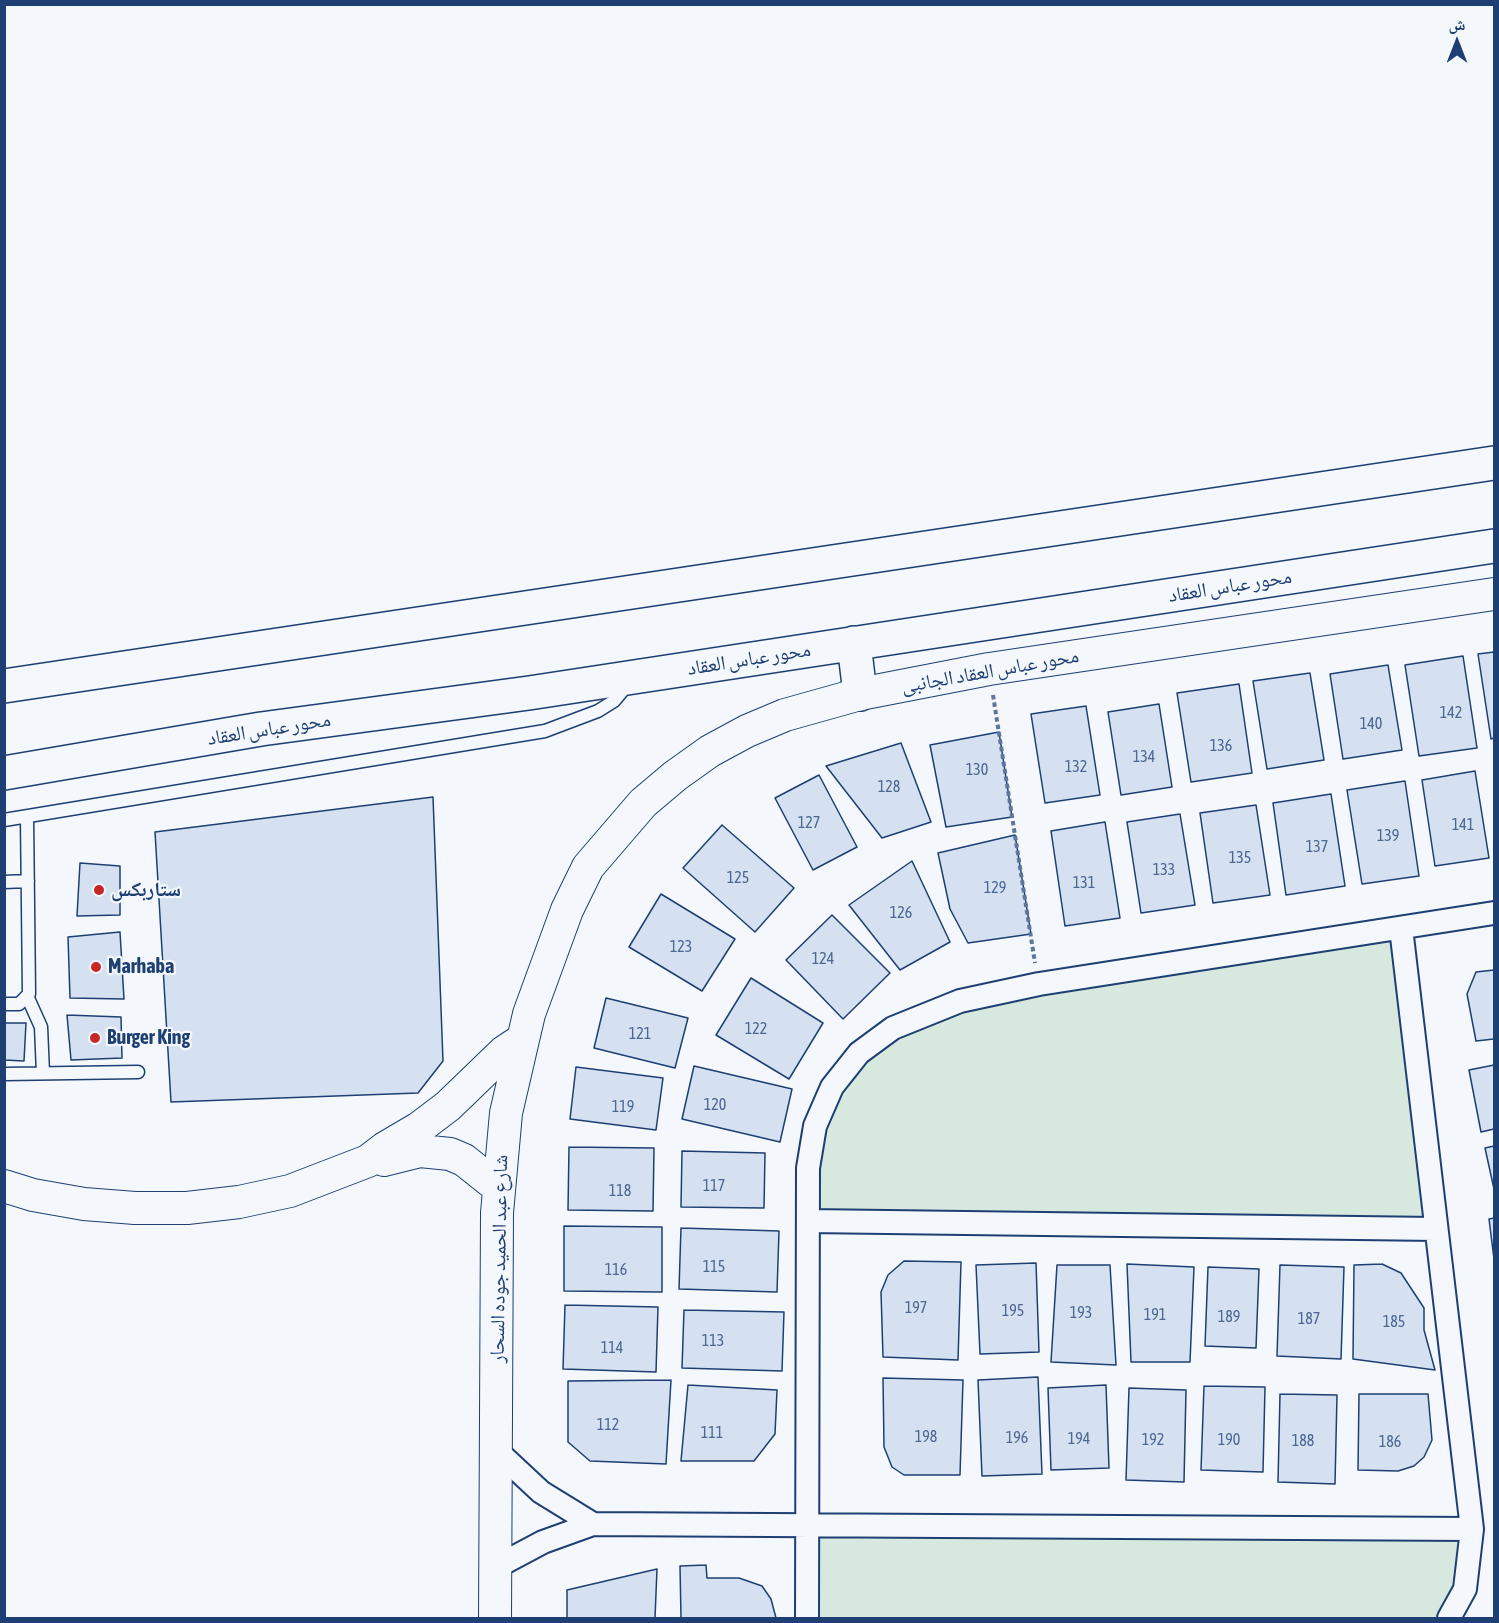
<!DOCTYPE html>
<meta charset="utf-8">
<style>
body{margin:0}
#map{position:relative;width:1499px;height:1623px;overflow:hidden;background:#f4f7fb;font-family:"Asap Condensed","Noto Naskh Arabic",sans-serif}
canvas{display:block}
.frame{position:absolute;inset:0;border:6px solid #1d3f73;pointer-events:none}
.north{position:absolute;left:1427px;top:12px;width:60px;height:60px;-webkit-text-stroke:4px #f4f7fb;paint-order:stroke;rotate:0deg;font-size:16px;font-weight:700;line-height:24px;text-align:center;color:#1d3f73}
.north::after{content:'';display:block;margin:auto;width:21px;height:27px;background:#1d3f73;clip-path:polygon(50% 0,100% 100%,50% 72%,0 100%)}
</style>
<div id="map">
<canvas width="1499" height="1623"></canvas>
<div class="frame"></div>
<div class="north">ش</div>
</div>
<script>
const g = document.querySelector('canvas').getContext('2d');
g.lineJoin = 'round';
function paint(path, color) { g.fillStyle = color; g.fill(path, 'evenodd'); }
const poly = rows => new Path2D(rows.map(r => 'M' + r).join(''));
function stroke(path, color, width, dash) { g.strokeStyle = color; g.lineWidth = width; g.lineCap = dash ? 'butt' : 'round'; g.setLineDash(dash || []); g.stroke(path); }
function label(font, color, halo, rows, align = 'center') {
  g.font = font + ' "Asap Condensed","Noto Naskh Arabic",sans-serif'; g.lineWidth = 4.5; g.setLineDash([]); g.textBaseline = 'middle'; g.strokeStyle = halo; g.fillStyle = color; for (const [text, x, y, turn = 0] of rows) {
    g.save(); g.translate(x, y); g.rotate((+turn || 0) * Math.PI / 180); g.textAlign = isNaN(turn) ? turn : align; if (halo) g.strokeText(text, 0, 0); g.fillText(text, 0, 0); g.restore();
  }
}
const green = poly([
 [1401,928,1436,1229,808,1221,832,1087,932,1011,1401,928],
 [808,1525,1472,1529,1449,1618,807,1618,808,1525]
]);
const building = poly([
 [1494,652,1494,738,1491,739,1478,654,1494,652],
 [1463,656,1477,748,1419,756,1405,665,1463,656],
 [1388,665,1402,750,1343,759,1330,674,1388,665],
 [1310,673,1324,760,1267,769,1253,681,1310,673],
 [1239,684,1252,773,1191,782,1177,693,1239,684],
 [1159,704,1172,787,1121,795,1108,712,1159,704],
 [1086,706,1100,795,1045,803,1031,714,1086,706],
 [999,732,1012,817,946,827,930,745,999,732],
 [901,743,931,822,882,838,826,766,901,743],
 [1475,771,1489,858,1435,866,1422,780,1475,771],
 [819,775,857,847,813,870,775,798,819,775],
 [1405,781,1419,876,1362,884,1347,790,1405,781],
 [1331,794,1345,886,1286,895,1273,803,1331,794],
 [433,797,443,1061,418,1093,171,1102,155,832,433,797],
 [1256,805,1270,895,1213,903,1200,813,1256,805],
 [1180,814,1195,905,1141,913,1127,822,1180,814],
 [1105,822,1120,918,1065,926,1051,831,1105,822],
 [722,825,794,888,755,932,683,868,722,825],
 [1015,835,1031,934,968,943,950,909,938,853,1015,835],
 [912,861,950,942,900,970,849,905,912,861],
 [80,863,120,866,120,915,77,916,80,863],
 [661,894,735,939,702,991,629,947,661,894],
 [832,915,890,973,843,1019,786,960,832,915],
 [120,932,124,999,70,998,68,937,120,932],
 [1494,970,1494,1039,1476,1041,1467,994,1476,972,1494,970],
 [751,978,823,1023,789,1079,716,1035,751,978],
 [606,998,688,1018,675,1068,594,1048,606,998],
 [67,1015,121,1017,122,1058,71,1060,67,1015],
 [4,1023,26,1023,24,1061,4,1060,4,1023],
 [1494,1065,1494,1129,1481,1132,1469,1070,1494,1065],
 [694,1066,792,1089,780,1142,682,1119,694,1066],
 [576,1067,663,1078,656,1130,570,1119,576,1067],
 [1494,1146,1494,1189,1485,1148,1494,1146],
 [569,1147,654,1148,653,1211,568,1210,569,1147],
 [682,1151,765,1153,764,1208,681,1207,682,1151],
 [1494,1218,1494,1259,1489,1219,1494,1218],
 [564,1226,662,1227,662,1292,564,1291,564,1226],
 [681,1228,779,1231,777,1292,679,1289,681,1228],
 [904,1261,961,1262,958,1360,883,1357,881,1292,888,1275,904,1261],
 [1036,1263,1039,1352,980,1354,976,1265,1036,1263],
 [1127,1264,1194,1267,1190,1362,1131,1362,1127,1264],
 [1382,1264,1401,1273,1424,1308,1424,1330,1435,1370,1353,1359,1354,1265,1382,1264],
 [1057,1265,1110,1265,1116,1365,1051,1362,1057,1265],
 [1280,1265,1344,1267,1341,1359,1277,1356,1280,1265],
 [1208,1267,1259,1269,1256,1348,1205,1346,1208,1267],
 [565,1305,658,1307,656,1372,563,1369,565,1305],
 [684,1310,784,1312,782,1371,682,1368,684,1310],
 [1038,1377,1042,1474,982,1476,978,1380,1038,1377],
 [883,1378,963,1380,960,1475,904,1475,892,1467,884,1447,883,1378],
 [671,1380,666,1464,590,1461,568,1442,568,1381,671,1380],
 [688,1385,777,1390,775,1434,754,1461,681,1461,688,1385],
 [1106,1385,1109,1468,1051,1470,1048,1388,1106,1385],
 [1204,1386,1265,1387,1263,1472,1201,1470,1204,1386],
 [1129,1388,1186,1390,1184,1482,1126,1480,1129,1388],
 [1280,1394,1337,1395,1335,1484,1278,1482,1280,1394],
 [1359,1394,1428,1394,1432,1440,1424,1457,1414,1466,1398,1471,1358,1470,1359,1394],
 [706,1565,707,1578,739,1578,762,1586,771,1599,776,1618,681,1618,680,1566,706,1565],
 [657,1569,655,1618,567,1618,567,1590,657,1569]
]);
const path = poly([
 [993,695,1035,963]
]);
const lane = poly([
 [4,820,545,731,598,711,614,701,629,683],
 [4,882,28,881],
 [28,998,41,1027,43,1073],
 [4,1004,19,1004,29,994,27,817],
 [4,1074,138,1072]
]);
const street = poly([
 [1401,928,1472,1529,1465,1589,1449,1618],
 [808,1221,1436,1229],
 [497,1451,541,1492,593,1524],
 [496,1567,543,1542,593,1524,1472,1529],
 [807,1618,808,1168,815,1126,832,1087,859,1053,893,1028,960,1001,1039,984,1494,913]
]);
const secondary = poly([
 [384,1160,420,1151,450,1154,464,1160,498,1187],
 [4,1186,33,1195,84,1204,135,1208,187,1208,239,1202,290,1191,368,1161,385,1148,419,1128,448,1106,504,1052,522,1040],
 [495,1618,497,1213,506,1113,529,1014,567,910,588,867,643,803,675,776,710,751,747,731,785,715,860,694,989,669,1494,594]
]);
const primary = poly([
 [854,643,860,694],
 [4,686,1494,463],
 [4,773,261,729,529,693,1494,546]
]);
const markers = [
 [99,890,6,"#c62828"],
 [96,967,6,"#c62828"],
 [95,1038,6,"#c62828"]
];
const numberNames = [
 ["142",1451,713],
 ["140",1371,724],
 ["136",1221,746],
 ["134",1144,757],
 ["132",1076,767],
 ["130",977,770],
 ["128",889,787],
 ["127",809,823],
 ["141",1463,825],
 ["139",1388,836],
 ["137",1317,847],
 ["135",1240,858],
 ["133",1164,870],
 ["125",738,878],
 ["131",1084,883],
 ["129",995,888],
 ["126",901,913],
 ["123",681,947],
 ["124",823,959],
 ["122",756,1029],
 ["121",640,1034],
 ["120",715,1105],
 ["119",623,1107],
 ["117",714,1186],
 ["118",620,1191],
 ["115",714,1267],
 ["116",616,1270],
 ["197",916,1308],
 ["195",1013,1311],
 ["193",1081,1313],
 ["191",1155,1315],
 ["189",1229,1317],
 ["187",1309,1319],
 ["185",1394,1322],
 ["113",713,1341],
 ["114",612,1348],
 ["112",608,1425],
 ["111",712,1433],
 ["198",926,1437],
 ["196",1017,1438],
 ["194",1079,1439],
 ["192",1153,1440],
 ["190",1229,1440],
 ["188",1303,1441],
 ["186",1390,1442]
];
const streetNames = [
 ["محور عباس العقاد",1230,586,-9],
 ["محور عباس العقاد",749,659,-9],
 ["محور عباس العقاد الجانبى",990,671,-10],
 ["محور عباس العقاد",269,729,-9],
 ["شارع عبد الحميد جوده السحار",499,1259,-89]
];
const poiNames = [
 ["ستاربكس",111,890],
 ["Marhaba",108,967],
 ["Burger King",107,1038]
];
paint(green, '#d7e8df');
stroke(green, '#687fa3', 1.5);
paint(building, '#d5e0f0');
stroke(building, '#1d3f73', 1.5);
stroke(lane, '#1d3f73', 15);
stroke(street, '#1d3f73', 26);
stroke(secondary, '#1d3f73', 34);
stroke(primary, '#1d3f73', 36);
stroke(path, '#5e769c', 4, [4.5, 3]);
stroke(lane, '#f4f7fb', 12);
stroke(street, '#f4f7fb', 22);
stroke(secondary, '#f4f7fb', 32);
stroke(primary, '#f4f7fb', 33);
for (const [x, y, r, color] of markers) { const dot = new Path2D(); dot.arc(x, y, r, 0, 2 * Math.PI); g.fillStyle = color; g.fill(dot); stroke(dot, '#f4f7fb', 2); }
label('16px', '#4b6792', null, numberNames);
label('20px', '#1d3f73', '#f4f7fb', streetNames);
label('bold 20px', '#1d3f73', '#f4f7fb', poiNames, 'left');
</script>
